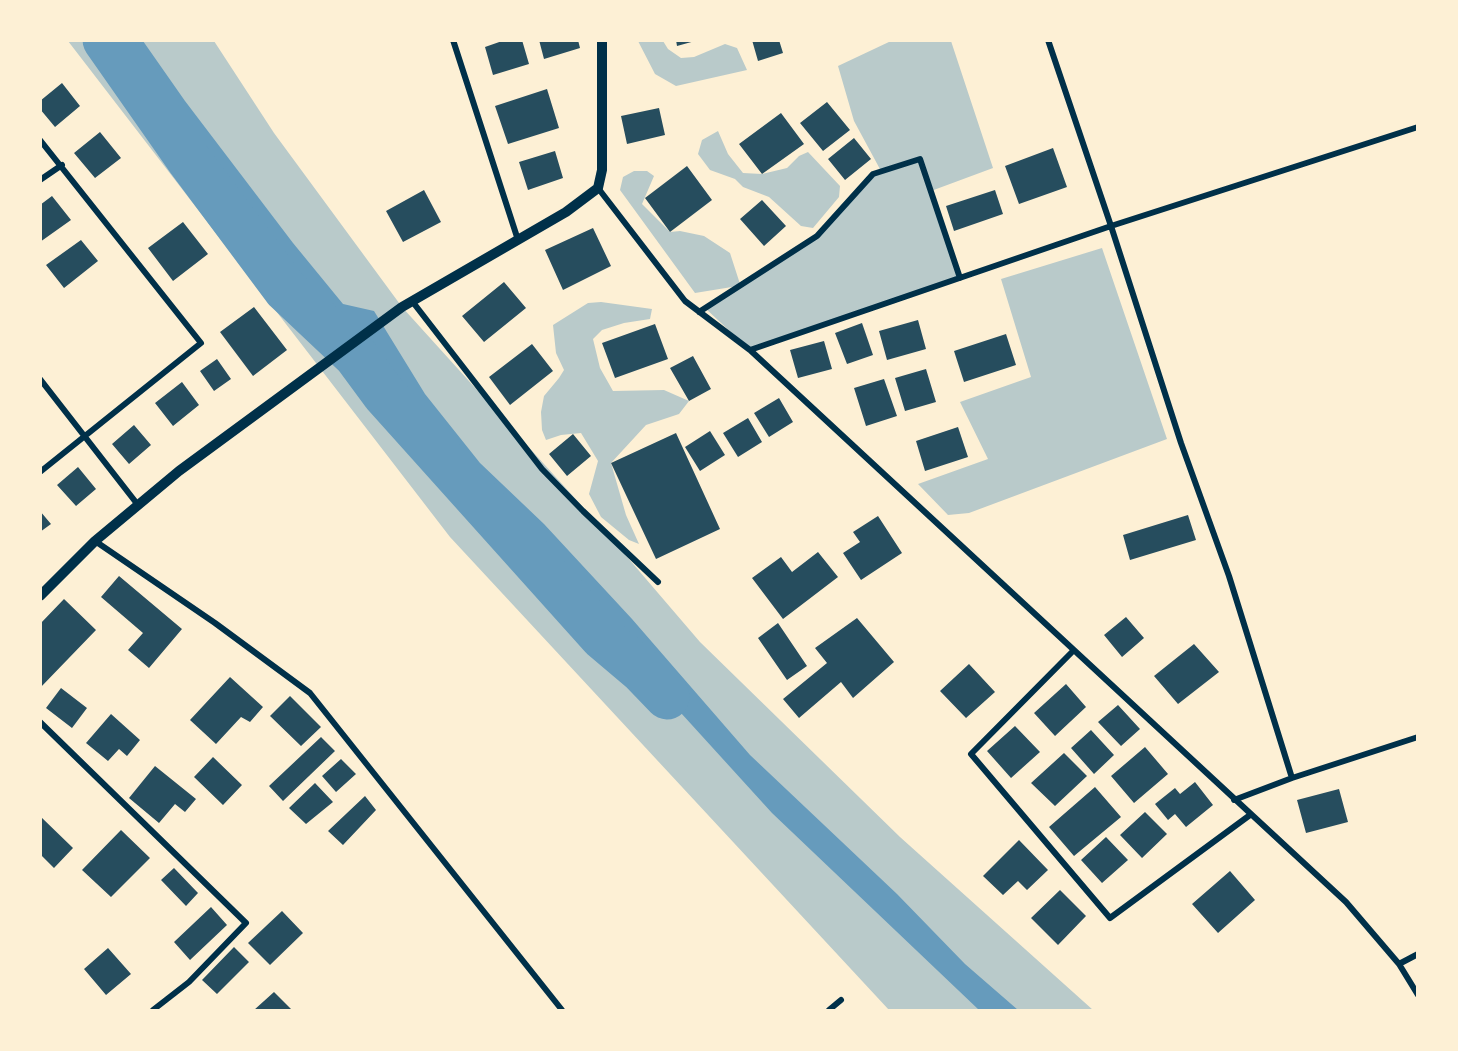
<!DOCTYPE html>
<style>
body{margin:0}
#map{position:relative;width:1458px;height:1051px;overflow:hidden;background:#fdf0d5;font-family:Helvetica,sans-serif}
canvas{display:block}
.frame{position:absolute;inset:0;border:42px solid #fdf0d5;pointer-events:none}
</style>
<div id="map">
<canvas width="1458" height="1051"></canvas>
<div class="frame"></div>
</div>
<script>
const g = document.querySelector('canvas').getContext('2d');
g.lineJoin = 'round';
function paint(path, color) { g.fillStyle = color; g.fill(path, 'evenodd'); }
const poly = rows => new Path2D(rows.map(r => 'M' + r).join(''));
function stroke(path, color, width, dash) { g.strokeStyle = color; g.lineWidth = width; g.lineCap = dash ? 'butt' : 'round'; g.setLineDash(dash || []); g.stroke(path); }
const green = poly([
 [68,41,214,41,274,133,402,307,610,537,700,642,900,837,1093,1010,889,1010,450,537],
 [638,41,663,41,668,49,681,58,694,57,725,44,737,48,747,70,676,86,655,74],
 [891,41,951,41,993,168,931,191,960,278,750,350,705,308,738,286,695,293,620,190,623,177,634,171,647,171,654,176,642,204,670,232,680,231,704,236,730,253,740,284,822,231,873,174,881,171,854,121,838,66],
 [718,131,728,154,743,173,762,174,787,168,799,156,808,152,840,186,839,197,813,228,801,226,769,197,743,187,735,179,710,170,698,154,702,140],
 [1102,248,1167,439,969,513,948,515,918,484,988,459,960,402,1031,377,1001,279],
 [601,302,652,309,650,319,624,323,602,330,593,339,600,368,613,391,664,390,689,401,679,414,646,425,611,463,626,515,639,544,629,540,601,517,589,494,598,461,581,433,561,435,546,440,542,430,541,412,544,396,559,378,564,370,556,353,553,325,588,303]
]);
const water = poly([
 [105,41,143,41,185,101,293,243,343,304,374,311,425,394,480,463,544,524,632,619,750,755,897,894,965,964,1018,1010,979,1010,772,813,661,691,589,623,426,441,348,347,298,301,173,138]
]);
const river = poly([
 [105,40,189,160,286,290,356,356,384,394,602,637,641,670,667,697]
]);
const building = poly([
 [505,40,522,40,529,64,493,75,485,47],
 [539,40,578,40,580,48,544,59],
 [676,40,695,40,695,41,677,46],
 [752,40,779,40,783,53,758,61],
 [62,83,80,106,55,127,40,109,40,101],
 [547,89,559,128,508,144,495,106],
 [827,102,850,130,823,151,800,123],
 [659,108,665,135,627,144,621,116],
 [781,113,804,144,762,174,739,144],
 [100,132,121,158,95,178,74,153],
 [854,138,871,159,845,180,828,159],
 [1053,148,1067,187,1019,204,1005,166],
 [555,151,563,178,528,190,519,162],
 [687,166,712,200,670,232,645,198],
 [424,190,441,222,403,242,386,211],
 [995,190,1003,214,954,231,946,206],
 [52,196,71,220,40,242,40,205],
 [762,200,786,226,764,246,740,219],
 [183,222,208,254,173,281,148,248],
 [593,228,611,266,563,290,545,250],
 [81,240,98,261,64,288,46,265],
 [504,282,526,308,484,342,462,316],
 [254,307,287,350,253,376,220,332],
 [918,320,926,349,887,360,879,331],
 [862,323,873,355,847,364,835,333],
 [655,324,668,359,615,378,602,343],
 [1006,334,1016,365,964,382,954,351],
 [824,341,832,369,798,378,790,350],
 [532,344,553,371,510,405,489,377],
 [693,356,711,389,689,401,670,368],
 [217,359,231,379,214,391,200,371],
 [926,369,936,402,905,411,895,378],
 [884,379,897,416,866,426,854,388],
 [182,382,199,405,173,426,155,403],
 [779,398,793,422,769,437,754,413],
 [748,418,762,442,738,457,723,433],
 [134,425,151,445,129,464,112,444],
 [958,427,968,457,925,471,916,441],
 [710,431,725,455,700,471,685,447],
 [676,433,720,529,656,559,611,463],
 [573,434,591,456,567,476,549,454],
 [78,467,96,489,76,506,57,485],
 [40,511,51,524,40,532],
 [1188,515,1196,540,1130,560,1123,535],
 [878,516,902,553,861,580,843,553,860,542,853,532],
 [818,552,838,577,783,619,752,578,781,557,792,572],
 [119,576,182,629,149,668,128,650,143,633,101,597],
 [64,599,96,630,40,688,40,624],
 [1126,617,1144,638,1122,657,1104,635],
 [857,618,894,662,853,698,841,682,799,718,783,699,827,663,815,648],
 [778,623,807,666,787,680,758,638],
 [1194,644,1219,672,1178,704,1154,676],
 [969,664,995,692,966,718,940,691],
 [230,677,263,707,250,722,241,717,216,744,190,720],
 [1066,684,1086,707,1055,736,1034,713],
 [61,688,87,708,72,728,46,708],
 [290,696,321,727,301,746,270,716],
 [1118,705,1140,729,1121,746,1098,722],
 [111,714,140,740,127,756,119,749,108,761,86,743],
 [1015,726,1040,752,1011,778,987,751],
 [1091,730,1114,755,1094,774,1071,748],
 [321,737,335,751,283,801,269,786],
 [1145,747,1168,774,1134,803,1111,776],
 [1064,753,1087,776,1055,806,1031,783],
 [213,757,242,785,223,805,194,777],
 [341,759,356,774,336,792,322,776],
 [155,766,196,799,185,812,175,804,159,823,129,798],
 [1195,782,1213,805,1186,827,1175,814,1168,820,1155,804,1175,788,1180,794],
 [315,783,333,802,306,824,289,808],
 [1095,787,1121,817,1074,856,1049,827],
 [1339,789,1348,822,1306,833,1297,800],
 [365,796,376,810,343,845,328,831],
 [1145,812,1167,834,1142,858,1120,835],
 [40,816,73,848,54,868,40,854],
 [121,830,150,858,111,897,82,870],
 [1106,837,1128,860,1102,883,1081,860],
 [1019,840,1048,870,1027,890,1018,881,1003,895,983,876],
 [174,868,198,893,186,906,161,880],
 [1230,871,1255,900,1218,933,1192,904],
 [1060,890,1086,916,1058,945,1031,918],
 [211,907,227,925,190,960,174,942],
 [282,911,303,933,270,965,248,943],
 [234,947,249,962,217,994,202,980],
 [108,948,131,974,106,995,84,969],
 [274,992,292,1010,254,1010]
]);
const minor = poly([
 [453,40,518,240],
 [1048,40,1111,226,1181,443,1229,576,1292,778],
 [40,140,201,343,40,472],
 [40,180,62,165],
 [598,188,685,301,750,350,1346,902,1399,964,1418,995],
 [412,301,542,469,583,511,658,582],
 [699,312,817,236,873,174,920,159,960,278],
 [750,350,1111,226,1418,127],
 [40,379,138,505],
 [95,541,215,623,310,693,562,1010],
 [1073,651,971,754,1110,918,1250,815],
 [40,722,246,923,189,982,153,1010],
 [1234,800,1292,778,1418,737],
 [1399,964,1418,954],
 [829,1010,841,1000]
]);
const tertiary = poly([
 [40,596,95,541,179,471,402,307,566,212,598,188,602,170,602,40]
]);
paint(green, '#b9caca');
paint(water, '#669bbc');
stroke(river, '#669bbc', 45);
paint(building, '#264d5e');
stroke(minor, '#003049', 6);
stroke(tertiary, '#003049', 10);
</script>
